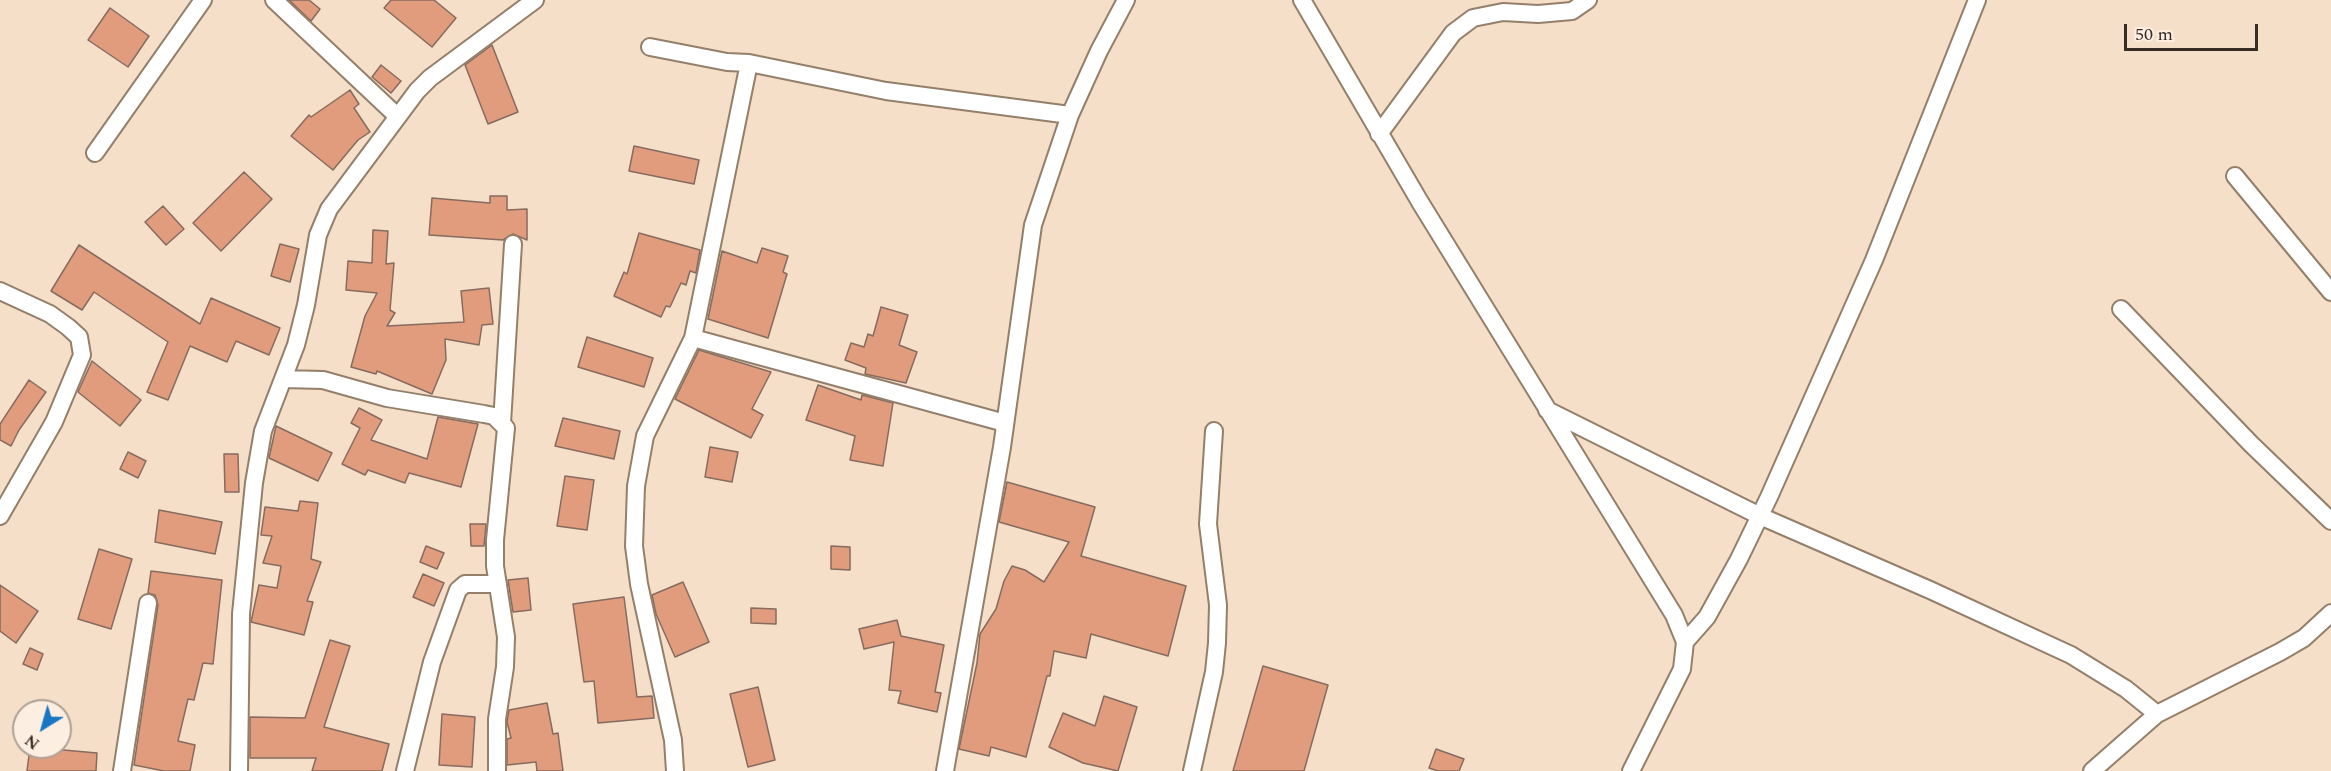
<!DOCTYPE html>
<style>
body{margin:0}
#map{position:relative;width:2331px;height:771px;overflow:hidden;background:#f6dfc9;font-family:Spectral,serif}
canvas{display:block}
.north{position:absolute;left:12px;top:699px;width:60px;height:60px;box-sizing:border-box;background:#fceee1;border:2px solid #ada196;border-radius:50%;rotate:217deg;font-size:16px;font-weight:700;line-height:24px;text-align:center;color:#362d25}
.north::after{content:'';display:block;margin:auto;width:21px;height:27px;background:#1976c3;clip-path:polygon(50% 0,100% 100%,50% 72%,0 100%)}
.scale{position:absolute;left:2124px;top:24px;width:134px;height:27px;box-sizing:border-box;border:3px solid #362d25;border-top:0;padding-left:8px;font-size:18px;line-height:21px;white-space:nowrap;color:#362d25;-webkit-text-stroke:4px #fceee1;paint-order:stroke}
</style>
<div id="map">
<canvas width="2331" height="771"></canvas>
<div class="north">N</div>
<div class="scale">50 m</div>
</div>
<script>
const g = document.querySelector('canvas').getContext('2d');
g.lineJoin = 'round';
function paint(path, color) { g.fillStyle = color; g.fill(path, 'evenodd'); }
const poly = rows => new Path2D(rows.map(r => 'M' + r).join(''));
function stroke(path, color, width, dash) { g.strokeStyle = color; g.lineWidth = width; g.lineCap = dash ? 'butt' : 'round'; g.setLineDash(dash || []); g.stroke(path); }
const building = poly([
 [289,0,309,0,320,9,311,21,289,0],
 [391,0,434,0,456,18,432,47,384,8,391,0],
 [110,8,149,36,128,67,88,40,110,8],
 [492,45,518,112,488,124,465,65,492,45],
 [381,65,401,81,391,93,372,77,381,65],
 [350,90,359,104,354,108,370,132,358,140,333,170,291,136,309,115,311,117,350,90],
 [634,146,699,160,694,184,629,171,634,146],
 [244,172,272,199,221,251,193,223,244,172],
 [490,196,507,196,507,210,527,209,527,240,513,234,503,240,429,235,432,198,490,203,490,196],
 [163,206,184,229,166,245,145,222,163,206],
 [373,230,388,231,386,264,394,263,390,310,395,313,387,326,464,322,461,291,489,288,493,324,482,325,479,345,445,339,446,360,432,394,377,371,376,374,351,367,365,316,377,293,346,290,348,261,372,263,373,230],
 [639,233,700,250,696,273,690,271,686,285,681,283,670,307,666,306,661,317,614,296,624,272,627,274,639,233],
 [280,244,299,249,290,282,271,276,280,244],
 [79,245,200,324,211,298,280,328,269,355,236,341,227,362,190,346,168,400,147,392,168,342,94,292,82,310,51,291,79,245],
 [762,248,788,256,783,272,787,274,768,338,708,319,722,251,757,263,762,248],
 [881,307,908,315,899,345,917,352,906,383,865,374,866,368,845,360,851,343,864,347,868,334,873,336,881,307],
 [587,337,653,358,644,387,578,367,587,337],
 [699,350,771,372,752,409,763,415,751,438,675,399,699,350],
 [92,361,141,400,120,426,78,392,92,361],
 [29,380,46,392,19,430,11,446,0,440,0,424,29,380],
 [818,385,861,400,862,395,893,403,883,466,850,460,855,436,806,420,818,385],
 [359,408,382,420,371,440,427,459,438,417,478,424,461,487,409,473,405,483,368,470,365,475,342,464,360,428,351,423,359,408],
 [563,418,620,431,614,459,555,446,563,418],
 [276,426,332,453,318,481,269,458,276,426],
 [710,447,738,452,732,482,705,477,710,447],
 [128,452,146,461,138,478,120,469,128,452],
 [224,454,238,454,239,492,225,492,224,454],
 [565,476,594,480,587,530,557,526,565,476],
 [1007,482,1095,507,1081,556,1186,586,1168,656,1091,634,1086,658,1054,651,1050,676,1047,676,1026,757,991,747,989,756,959,749,977,663,980,634,996,609,1004,581,1012,566,1025,570,1044,582,1069,542,999,522,1007,482],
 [300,501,318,503,311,559,321,562,307,601,313,602,304,635,251,622,259,585,277,588,281,566,263,563,272,536,261,535,265,507,298,511,300,501],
 [159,510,222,522,215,554,155,542,159,510],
 [470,524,486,524,484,546,471,546,470,524],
 [426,546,444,553,437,569,420,562,426,546],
 [831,546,850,547,850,570,831,569,831,546],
 [99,549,132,559,111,629,78,619,99,549],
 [151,571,222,580,213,664,203,663,194,700,188,699,178,741,195,745,190,771,164,771,134,765,158,605,155,595,148,593,151,571],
 [423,574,444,583,434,606,413,597,423,574],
 [528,578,531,610,513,612,508,580,528,578],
 [683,582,709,642,675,657,656,614,652,595,683,582],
 [0,585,38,611,16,643,0,631,0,585],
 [624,597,637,697,652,696,654,718,598,723,594,681,584,682,573,604,624,597],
 [751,608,776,609,776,624,751,623,751,608],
 [897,620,901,636,944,645,935,692,941,693,937,712,898,703,901,691,889,690,894,642,864,649,859,629,897,620],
 [330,640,350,646,324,727,389,744,382,771,312,771,316,758,250,758,250,717,305,718,330,640],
 [30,648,43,654,37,670,23,664,30,648],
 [1263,666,1328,685,1304,771,1233,771,1263,666],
 [758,687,775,760,748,767,730,694,758,687],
 [1104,696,1137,707,1118,771,1083,763,1049,747,1063,713,1095,726,1104,696],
 [547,703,553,734,558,733,563,771,537,771,536,762,507,765,507,739,511,738,507,722,509,710,547,703],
 [442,714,475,717,472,767,439,765,442,714],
 [30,747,97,753,96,771,27,771,30,747],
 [1436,749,1464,759,1459,771,1438,771,1429,768,1436,749]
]);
const minor = poly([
 [274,0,397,116],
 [1302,0,1420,202,1674,615,1685,642,1682,669,1631,771],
 [650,47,727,62,749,63,886,91,1070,115],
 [1379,134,1453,33,1473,18,1503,12,1538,14,1572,11,1588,0],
 [95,153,203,0],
 [2235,176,2331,292],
 [0,291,50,314,68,327,79,337,82,355,54,422,0,516],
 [2121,309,2251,444,2331,521],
 [693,338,1005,423],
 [283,379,323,380,387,398,484,414,494,416,506,428,495,540,495,566,506,637,505,667,497,719,497,771],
 [1547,410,1760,516,1930,590,2071,655,2126,689,2157,714],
 [502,423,513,244],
 [1685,642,1707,617,1739,559,1769,497,1874,260,1977,0],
 [122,771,148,603],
 [239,771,241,614,254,483,263,431,296,345,306,305,318,235,329,209,417,91,430,78,535,0],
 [405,771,432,662,458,590,465,584,498,584],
 [675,771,673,740,639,584,634,546,636,486,645,436,693,338,749,63],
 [945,771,1002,447,1033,225,1070,115,1099,51,1126,0],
 [1192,771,1214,672,1217,643,1218,605,1208,524,1214,431],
 [2092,771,2157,714,2280,652,2304,638,2331,613]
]);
paint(building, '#e19c7d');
stroke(building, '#866b5f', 1.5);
stroke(minor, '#937f6a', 20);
stroke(minor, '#fff', 16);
</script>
